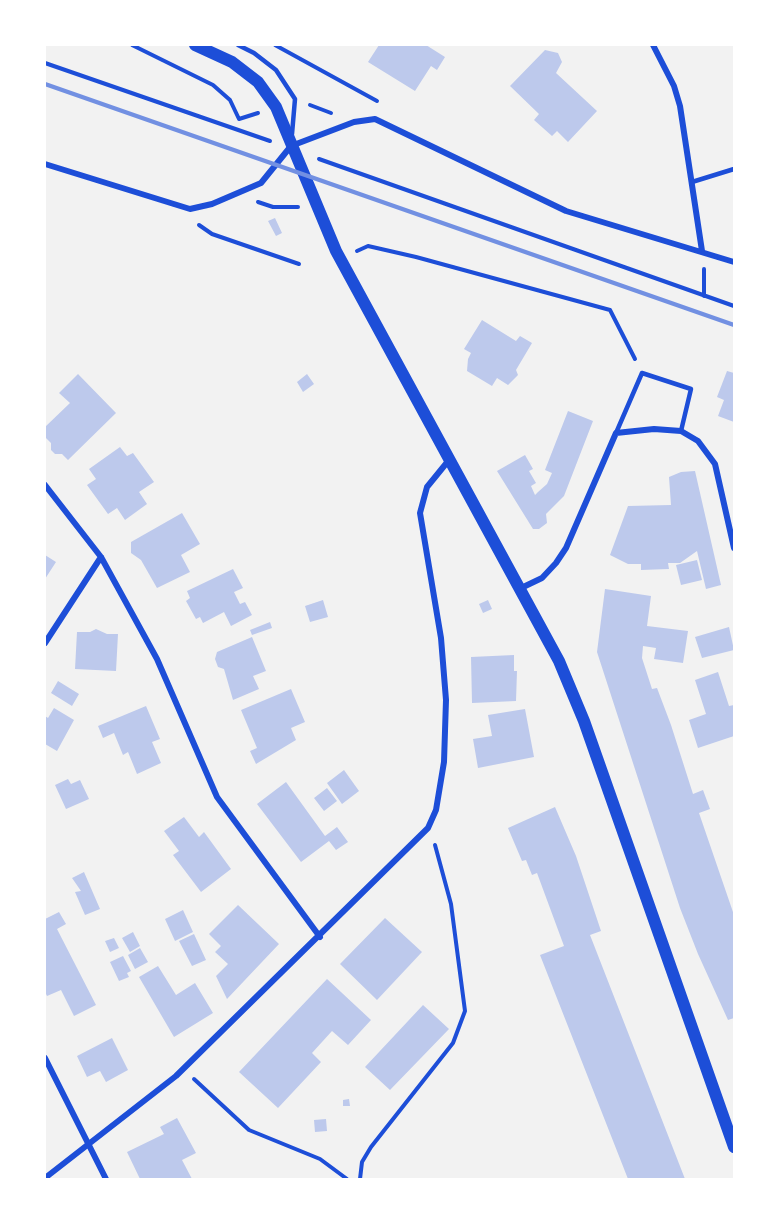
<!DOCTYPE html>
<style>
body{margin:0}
#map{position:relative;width:779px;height:1224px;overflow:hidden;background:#f2f2f2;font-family:Karla,sans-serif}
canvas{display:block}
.frame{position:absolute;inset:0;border:46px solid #fff;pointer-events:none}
</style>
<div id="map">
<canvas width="779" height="1224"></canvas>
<div class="frame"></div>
</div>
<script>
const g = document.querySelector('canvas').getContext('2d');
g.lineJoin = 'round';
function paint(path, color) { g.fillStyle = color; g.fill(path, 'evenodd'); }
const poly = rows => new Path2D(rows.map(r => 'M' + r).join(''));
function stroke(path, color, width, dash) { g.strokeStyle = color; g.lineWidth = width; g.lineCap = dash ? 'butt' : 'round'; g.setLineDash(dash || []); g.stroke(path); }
const building = poly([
 [379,45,426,45,445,57,437,70,431,66,415,91,368,62],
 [545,50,558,53,562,62,556,73,597,111,568,142,557,131,552,136,534,120,539,114,510,86],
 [275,218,282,233,276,236,268,221],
 [482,320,516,341,520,336,532,343,516,370,518,375,508,385,497,378,492,386,467,371,468,359,471,353,464,349],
 [727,371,734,373,734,422,718,416,724,400,717,397],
 [78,374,116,413,68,460,62,454,55,454,51,450,51,443,45,437,45,427,70,403,59,393],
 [307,374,314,384,303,392,297,382],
 [568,411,593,421,564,496,546,514,547,523,539,529,533,529,497,471,525,455,533,469,529,471,536,483,531,486,535,495,538,492,547,484,552,473,545,470],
 [120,447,127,456,133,453,154,482,139,492,147,504,125,520,117,508,108,514,87,485,96,479,89,469],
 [695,471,721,585,706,589,697,551,680,563,668,563,669,569,641,570,641,564,628,564,610,555,628,506,671,505,669,477,681,472],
 [182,513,200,544,181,555,190,572,157,588,141,560,131,553,131,542],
 [45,555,56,562,45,579],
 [697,560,702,580,681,585,676,565],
 [233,569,243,588,234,592,240,604,245,602,252,615,231,626,224,612,203,623,200,617,196,619,186,601,190,598,187,591],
 [605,589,651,596,647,626,688,631,683,663,654,659,656,648,643,646,642,658,652,689,657,688,671,725,693,794,703,790,710,809,699,813,734,915,734,1018,728,1020,698,954,680,908,597,652],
 [323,600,328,617,310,622,305,606],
 [488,600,492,609,483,613,479,604],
 [270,622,272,628,252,635,250,630],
 [729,627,734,650,702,658,695,637],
 [96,629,107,634,118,634,116,671,75,669,77,632,90,632],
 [252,637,266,671,253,676,259,689,233,700,224,669,218,667,215,659,217,652],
 [514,655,514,671,517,671,516,701,472,703,471,657],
 [718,672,729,706,734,705,734,736,698,748,689,720,706,714,695,680],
 [58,681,79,694,72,706,51,693],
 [291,689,305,722,291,728,296,740,256,764,250,751,257,748,241,710],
 [146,706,160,739,152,742,161,763,137,774,128,752,123,755,114,733,103,738,98,726],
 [54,708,74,720,57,751,45,744,45,716,48,718],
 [525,709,534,757,478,768,473,739,492,736,488,715],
 [344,770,359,791,342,804,327,783],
 [68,779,71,784,80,780,89,799,66,809,55,785],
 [286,782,325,836,337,827,348,842,336,850,329,841,301,862,257,804],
 [327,788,337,801,324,811,314,798],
 [555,807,576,856,601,931,590,935,685,1179,628,1179,540,955,564,946,537,873,532,875,526,860,522,861,508,828],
 [184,817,199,837,204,832,231,869,201,892,173,855,179,851,164,831],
 [84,872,100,909,85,915,75,892,81,891,72,878],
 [238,905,279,944,227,999,216,976,228,964,215,952,221,946,209,934],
 [183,910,193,932,175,941,165,919],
 [59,912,66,924,57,929,96,1005,74,1016,61,990,47,996,45,992,45,919],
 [385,918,422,952,377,1000,340,964],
 [133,932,140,946,130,952,122,938],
 [194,934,206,960,192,966,179,941],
 [114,938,119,948,110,952,105,941],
 [140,948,148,962,135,969,128,955],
 [123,956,131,971,127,973,129,977,119,981,110,962],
 [158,966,176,995,195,983,213,1013,174,1037,139,977],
 [327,979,371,1020,348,1045,332,1031,312,1053,321,1062,278,1108,239,1072],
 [423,1005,449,1029,390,1090,365,1067],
 [112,1038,128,1070,106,1082,100,1071,87,1077,77,1056],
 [349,1099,350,1106,343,1106,343,1100],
 [177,1118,196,1153,182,1160,192,1179,140,1179,127,1152,164,1134,160,1127],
 [326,1119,327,1131,315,1132,314,1120]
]);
const path = poly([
 [132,45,213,85,230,100,239,119,258,113],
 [275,45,377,101],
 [45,63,270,141],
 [310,105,331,113],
 [319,159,734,306],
 [258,202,273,207,298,207],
 [199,225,212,234,299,264],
 [357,251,368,246,416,257,610,310,635,359],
 [704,269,704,296],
 [194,1079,249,1130,320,1159,347,1179],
 [360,1179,362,1162,371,1147,453,1043,465,1011,451,904,435,845]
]);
const service = poly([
 [238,45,254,53,276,70,295,99,292,134],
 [692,182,734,169],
 [616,433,642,373,691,389,681,431]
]);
const minor = poly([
 [653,45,674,86,680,106,702,251],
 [45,164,190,209,212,204,261,183,291,146,354,122,375,119,566,211,734,262],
 [45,485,101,557,157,659,217,797,320,937],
 [519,589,542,578,556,563,566,548,616,433,654,429,681,431,698,441,715,464,734,548],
 [45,643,101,557],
 [45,1058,106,1179],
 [45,1178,176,1076,428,828,436,810,444,762,446,700,441,638,420,513,427,487,449,460]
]);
const secondary = poly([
 [195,45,232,62,258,82,276,107,336,251,559,661,584,721,734,1147]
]);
const rail = poly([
 [45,84,734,325]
]);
paint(building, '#bdc9ec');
stroke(path, '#1d4ed8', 4);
stroke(service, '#1d4ed8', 4.5);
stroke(minor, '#1d4ed8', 6);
stroke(secondary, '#1d4ed8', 12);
stroke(rail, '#7290e2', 4.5);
</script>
